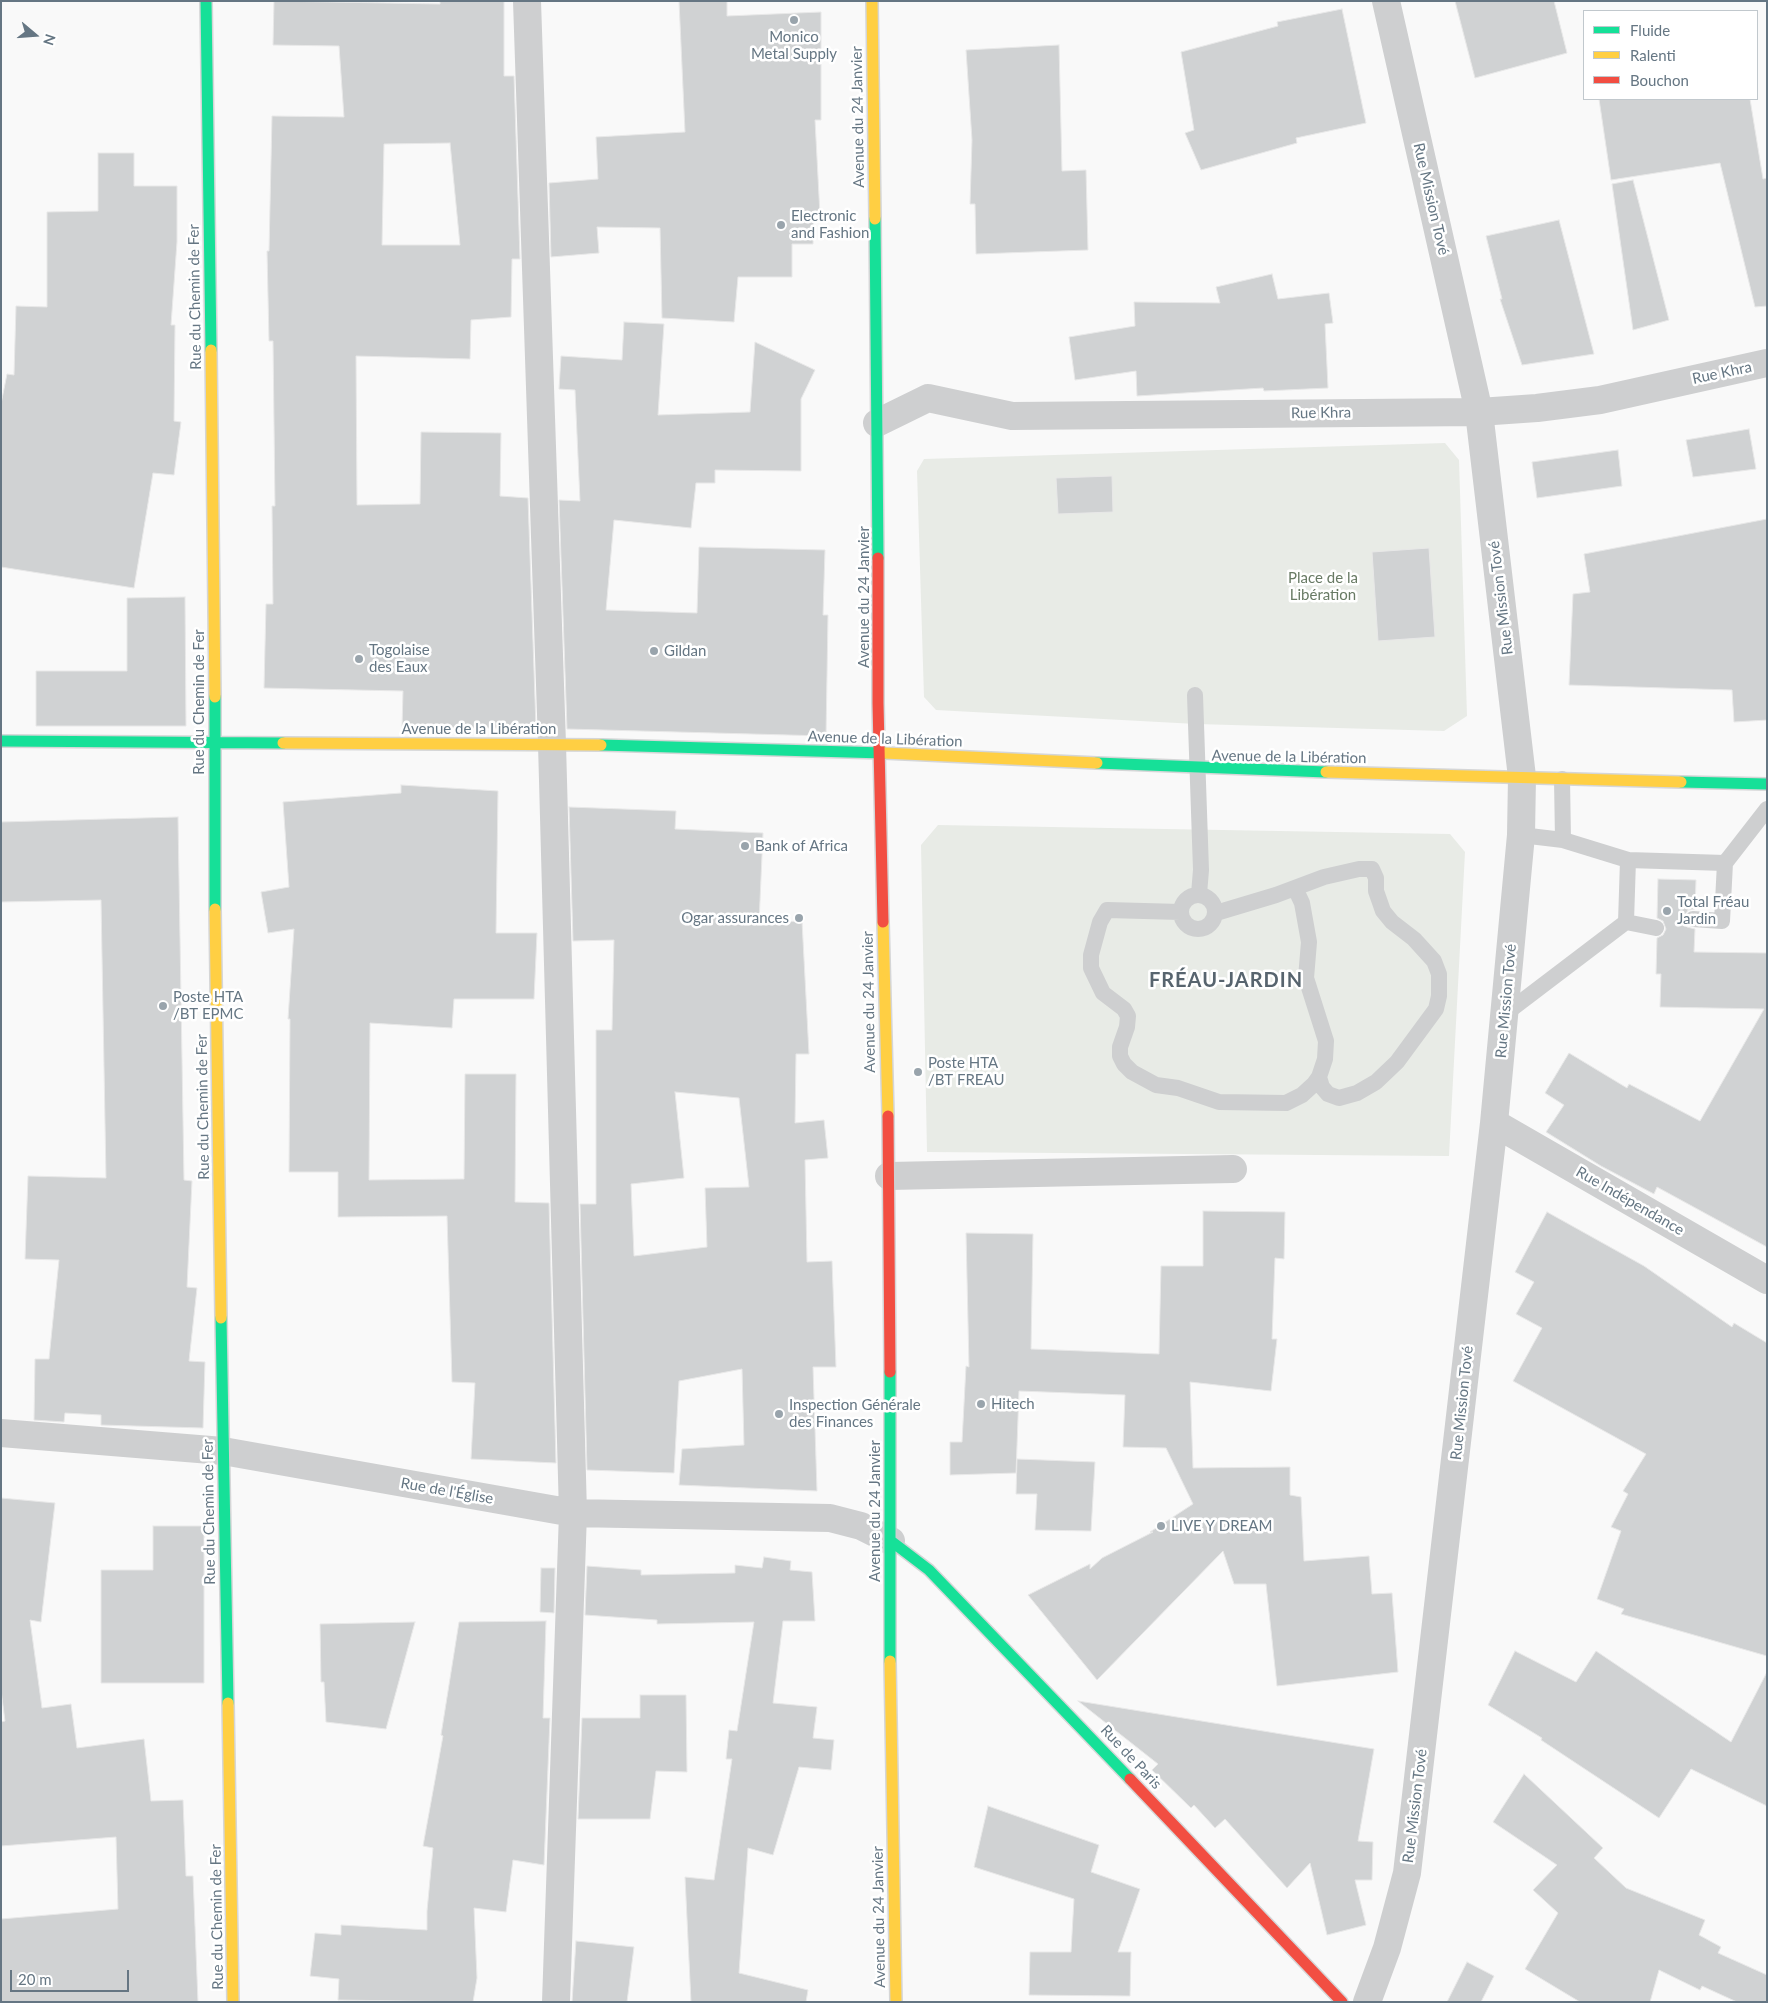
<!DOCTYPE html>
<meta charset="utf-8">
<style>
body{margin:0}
#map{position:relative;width:1768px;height:2003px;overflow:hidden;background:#f9f9f9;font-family:Lato,sans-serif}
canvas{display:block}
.frame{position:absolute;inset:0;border:2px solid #657683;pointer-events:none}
.legend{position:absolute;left:1583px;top:10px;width:175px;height:90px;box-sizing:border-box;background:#fff;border:1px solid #c1c8cd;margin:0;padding:6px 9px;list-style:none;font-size:15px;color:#657683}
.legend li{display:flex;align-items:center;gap:10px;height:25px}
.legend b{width:25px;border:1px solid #c1c8cd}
.north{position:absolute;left:10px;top:10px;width:50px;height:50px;-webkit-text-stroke:4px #fff;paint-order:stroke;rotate:108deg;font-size:14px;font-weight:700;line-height:20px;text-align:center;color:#657683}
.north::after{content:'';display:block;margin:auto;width:18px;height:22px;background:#657683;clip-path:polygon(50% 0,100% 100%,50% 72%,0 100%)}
.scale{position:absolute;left:10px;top:1970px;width:119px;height:22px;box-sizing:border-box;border:2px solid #657683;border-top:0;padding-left:6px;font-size:15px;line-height:18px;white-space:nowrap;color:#657683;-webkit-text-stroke:4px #fff;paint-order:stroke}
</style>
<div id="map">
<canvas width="1768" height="2003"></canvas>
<div class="frame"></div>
<ul class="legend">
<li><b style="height:6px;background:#16e098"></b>Fluide</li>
<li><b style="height:6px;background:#ffcf43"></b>Ralenti</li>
<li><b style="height:6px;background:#f24e42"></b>Bouchon</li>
</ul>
<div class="north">N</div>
<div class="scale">20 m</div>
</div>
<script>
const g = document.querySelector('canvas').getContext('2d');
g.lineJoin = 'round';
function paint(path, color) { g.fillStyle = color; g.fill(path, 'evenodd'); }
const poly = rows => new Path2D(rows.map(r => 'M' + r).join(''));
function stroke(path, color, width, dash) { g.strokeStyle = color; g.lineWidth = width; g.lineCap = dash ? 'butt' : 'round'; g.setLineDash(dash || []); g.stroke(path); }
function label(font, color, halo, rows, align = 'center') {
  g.font = font + ' Lato,sans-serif'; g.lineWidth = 5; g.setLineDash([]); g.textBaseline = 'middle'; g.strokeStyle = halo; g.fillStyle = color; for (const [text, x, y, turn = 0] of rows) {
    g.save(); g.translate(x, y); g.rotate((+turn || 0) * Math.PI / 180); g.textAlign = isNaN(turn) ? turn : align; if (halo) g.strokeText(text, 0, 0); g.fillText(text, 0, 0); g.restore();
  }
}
const green = poly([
 [1445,443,1459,460,1467,716,1444,731,1196,724,936,710,924,697,917,471,924,459],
 [938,825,1450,834,1465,852,1449,1156,927,1152,921,845]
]);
const building = poly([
 [274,1,440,4,440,1,504,1,504,76,514,76,520,259,512,259,511,317,471,320,470,359,356,356,357,505,420,504,421,432,501,433,500,496,528,498,536,728,402,728,403,691,264,688,266,604,273,604,272,506,275,506,273,341,269,341,267,251,269,251,272,116,344,117,339,46,273,45,274,1],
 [450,143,460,245,382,245,384,144,450,143],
 [679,1,727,1,727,16,821,12,821,120,815,120,820,215,814,215,813,244,792,244,792,277,738,277,734,322,662,318,660,228,597,227,599,253,551,257,549,183,598,179,596,137,685,132,679,1],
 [1455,1,1554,1,1567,53,1475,78,1455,1],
 [1342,9,1366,123,1296,138,1297,143,1201,170,1185,133,1194,130,1181,52,1278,26,1277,22,1342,9],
 [1059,45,1062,171,1086,170,1088,250,976,254,975,204,970,204,972,140,966,50,1059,45],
 [1599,99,1750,99,1763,179,1767,178,1767,306,1755,307,1720,163,1611,180,1599,99],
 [98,153,134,153,134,186,177,186,177,242,171,325,175,325,174,421,181,422,174,475,153,473,134,588,1,567,1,404,7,374,14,375,16,306,47,307,47,212,98,211,98,153],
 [1633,180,1669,320,1633,330,1612,184,1633,180],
 [1559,220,1594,354,1522,365,1500,299,1502,299,1486,236,1559,220],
 [1272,274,1278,299,1329,293,1333,323,1325,324,1328,388,1264,391,1263,388,1137,396,1136,371,1075,380,1069,337,1135,326,1134,302,1220,303,1216,287,1272,274],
 [624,322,664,324,658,415,750,412,755,342,815,370,801,399,801,471,715,470,715,483,696,483,691,528,614,520,606,610,697,613,699,547,825,550,823,615,828,615,826,736,567,729,559,500,580,501,575,390,559,389,561,356,622,360,624,322],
 [1749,429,1756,469,1693,477,1686,440,1749,429],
 [1618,450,1622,486,1537,498,1532,462,1618,450],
 [1112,476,1113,512,1058,514,1056,478,1112,476],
 [1767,519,1767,720,1734,722,1732,690,1569,685,1573,594,1590,592,1584,554,1767,519],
 [1429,548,1435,637,1378,641,1372,552,1429,548],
 [185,597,186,726,36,726,36,671,127,671,127,598,185,597],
 [401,785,498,791,496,933,537,933,534,999,454,999,452,1028,370,1023,369,1180,464,1179,465,1074,516,1074,515,1202,549,1203,556,1463,471,1459,475,1383,452,1382,447,1216,338,1217,338,1172,289,1172,290,1019,288,1019,294,929,268,933,261,892,289,887,283,802,401,793,401,785],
 [569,807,676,811,675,829,763,833,759,923,802,921,809,1054,796,1054,795,1123,824,1120,828,1158,805,1160,807,1262,832,1261,836,1367,813,1367,817,1491,679,1485,682,1449,744,1445,742,1369,679,1381,674,1473,587,1470,580,1204,596,1204,596,1030,612,1030,614,940,573,941,569,807],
 [675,1092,739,1098,749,1187,705,1188,707,1247,634,1256,631,1184,684,1178,675,1092],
 [178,817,184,1180,192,1181,187,1287,197,1288,189,1361,205,1362,203,1428,101,1425,101,1415,65,1413,64,1422,34,1420,35,1359,49,1359,59,1260,25,1259,28,1176,106,1178,101,900,1,902,1,822,178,817],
 [1658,879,1696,880,1695,909,1688,910,1683,919,1687,927,1695,929,1694,952,1767,953,1767,1247,1657,1187,1654,1194,1601,1166,1546,1132,1564,1105,1545,1093,1569,1053,1627,1088,1629,1084,1700,1121,1764,1009,1660,1007,1661,974,1656,974,1657,938,1663,935,1666,929,1663,921,1657,918,1658,879],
 [1203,1211,1285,1212,1284,1259,1275,1258,1272,1339,1277,1339,1271,1391,1190,1382,1193,1468,1290,1467,1290,1495,1301,1497,1304,1561,1369,1556,1372,1594,1392,1593,1398,1672,1277,1686,1266,1584,1234,1584,1223,1551,1097,1680,1028,1595,1090,1564,1090,1569,1102,1558,1153,1532,1150,1532,1193,1504,1166,1448,1123,1447,1125,1395,1019,1391,1016,1473,950,1475,950,1442,962,1442,966,1366,969,1367,966,1233,1033,1234,1031,1349,1159,1354,1161,1266,1203,1266,1203,1211],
 [1547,1212,1644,1266,1732,1327,1734,1323,1767,1343,1767,1656,1621,1614,1624,1609,1597,1599,1621,1531,1611,1527,1628,1494,1623,1491,1646,1454,1513,1381,1542,1328,1516,1314,1534,1282,1515,1272,1547,1212],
 [1017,1459,1095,1462,1091,1531,1035,1530,1037,1494,1016,1494,1017,1459],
 [1,1498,55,1503,41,1622,30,1620,42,1708,71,1704,77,1748,144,1739,151,1801,183,1800,186,1876,193,1876,198,2002,1,2002,1,1919,118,1909,116,1837,1,1846,1,1722,5,1721,1,1690,1,1498],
 [153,1526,204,1526,204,1683,101,1683,101,1570,153,1570,153,1526],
 [764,1557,791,1561,790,1570,812,1572,815,1621,783,1621,773,1703,817,1707,813,1738,834,1740,831,1770,799,1767,773,1855,748,1848,739,1973,808,1990,806,2002,691,2002,685,1877,714,1880,732,1759,726,1759,729,1730,737,1731,754,1622,657,1624,657,1620,585,1615,587,1566,641,1570,641,1575,735,1573,735,1565,762,1568,764,1557],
 [541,1568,555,1568,554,1613,540,1612,541,1568],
 [546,1621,543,1718,550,1718,544,1865,513,1860,506,1912,474,1908,477,1978,473,2002,338,2000,339,1979,310,1976,315,1933,341,1935,341,1925,427,1930,427,1911,433,1848,423,1846,443,1736,441,1735,459,1622,546,1621],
 [415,1622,386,1729,326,1722,324,1682,321,1682,320,1624,415,1622],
 [1515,1651,1576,1682,1596,1651,1731,1742,1767,1672,1767,1806,1691,1769,1659,1818,1541,1740,1542,1738,1488,1705,1515,1651],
 [640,1695,686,1695,687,1772,656,1771,650,1819,578,1819,582,1718,640,1718,640,1695],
 [1078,1701,1374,1749,1358,1841,1373,1842,1372,1880,1355,1880,1366,1925,1327,1935,1310,1863,1287,1888,1225,1819,1215,1828,1194,1805,1191,1808,1152,1770,1158,1764,1078,1701],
 [1524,1774,1603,1848,1594,1858,1626,1888,1705,1920,1699,1935,1721,1947,1718,1953,1767,1975,1767,2002,1737,2002,1702,1986,1700,1990,1659,1970,1650,2002,1580,2002,1525,1969,1558,1913,1533,1890,1557,1865,1493,1822,1524,1774],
 [988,1806,1099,1845,1091,1872,1140,1889,1118,1952,1131,1952,1130,1996,1029,1995,1030,1952,1071,1952,1074,1899,974,1867,988,1806],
 [576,1941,634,1947,627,2002,572,2002,576,1941],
 [1467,1962,1494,1976,1481,2002,1447,2002,1467,1962]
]);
const lane = poly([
 [1195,695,1201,870,1199,894],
 [1562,779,1563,840],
 [1521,835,1563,840,1628,860,1725,863],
 '1181 912a17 17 0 1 1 34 0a17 17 0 1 1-34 0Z',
 [1181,912,1107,910,1100,922,1091,955,1091,968,1103,993,1124,1009,1128,1016,1127,1027,1120,1047,1120,1056,1124,1064,1132,1072,1156,1085,1178,1088,1219,1102,1286,1103,1302,1095,1314,1084,1319,1077,1325,1059,1326,1041,1306,978,1309,942,1302,903,1295,888],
 [1216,913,1276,895,1324,877,1359,869,1372,869,1376,878,1376,891,1383,911,1392,922,1414,939,1434,961,1439,974,1439,996,1436,1009,1397,1062,1376,1082,1357,1093,1339,1098,1328,1094,1322,1087,1319,1077],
 [1693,919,1722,921,1725,863,1767,809],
 [1626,922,1628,860],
 [1505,1014,1626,922,1656,928]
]);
const street = poly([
 [527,1,552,744,573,1513,556,2002],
 [877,423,928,398,1012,416,1479,412,1537,408,1600,400,1767,363],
 [1494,1123,1767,1280],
 [889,1176,1233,1169],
 [1,1433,223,1451,573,1513,830,1518,861,1526,891,1541],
 [1367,2002,1387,1948,1407,1873,1494,1123,1521,835,1522,777,1479,412,1386,1]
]);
const fast = poly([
 [206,1,211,350],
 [875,219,878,558],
 [215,697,215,909],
 [1,741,283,743],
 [601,745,884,753],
 [1097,763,1326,772],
 [1681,782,1767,784],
 [221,1318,228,1703],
 [891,1541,929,1570,1130,1779],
 [890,1661,890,1372]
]);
const slow = poly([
 [872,1,875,219],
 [211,350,215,697],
 [283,743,601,745],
 [884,753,1097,763],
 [1326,772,1681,782],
 [215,909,221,1318],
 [883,922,888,1116],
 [890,1661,896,2002],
 [228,1703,233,2002]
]);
const jam = poly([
 [878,558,878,703,883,922],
 [888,1116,890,1372],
 [1130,1779,1342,2002]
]);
const markers = [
 [794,20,5,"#99a4ac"],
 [781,225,5,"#99a4ac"],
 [654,651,5,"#99a4ac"],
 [359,659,5,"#99a4ac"],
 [745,846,5,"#99a4ac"],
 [1667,911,5,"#99a4ac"],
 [799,918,5,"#99a4ac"],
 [163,1006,5,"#99a4ac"],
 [918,1072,5,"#99a4ac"],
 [981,1404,5,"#99a4ac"],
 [779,1414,5,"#99a4ac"],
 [1161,1526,5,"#99a4ac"]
];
const poiNames = [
 ["Monico",794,37,"center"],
 ["Metal Supply",794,54,"center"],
 ["Electronic",791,216],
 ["and Fashion",791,233],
 ["Togolaise",369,650],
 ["des Eaux",369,667],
 ["Gildan",664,651],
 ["Bank of Africa",755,846],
 ["Total Fréau",1677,902],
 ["Jardin",1677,919],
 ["Ogar assurances",789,918,"right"],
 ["Poste HTA",173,997],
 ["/BT EPMC",173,1014],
 ["Poste HTA",928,1063],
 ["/BT FREAU",928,1080],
 ["Hitech",991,1404],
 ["Inspection Générale",789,1405],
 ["des Finances",789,1422],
 ["LIVE Y DREAM",1171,1526]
];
const streetNames = [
 ["Avenue du 24 Janvier",858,117,-91],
 ["Rue Mission Tové",1431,199,77],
 ["Rue du Chemin de Fer",195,297,-91],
 ["Rue Khra",1722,373,-12],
 ["Rue Khra",1321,413,-1],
 ["Avenue du 24 Janvier",864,597,-90],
 ["Rue Mission Tové",1501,598,-97],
 ["Rue du Chemin de Fer",199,702,-90],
 ["Avenue de la Libération",479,729],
 ["Avenue de la Libération",885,739,2],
 ["Avenue de la Libération",1289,757,1],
 ["Rue Mission Tové",1506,1001,-85],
 ["Avenue du 24 Janvier",869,1002,-91],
 ["Rue du Chemin de Fer",203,1107,-91],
 ["Rue Indépendance",1630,1201,30],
 ["Rue Mission Tové",1462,1403,-84],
 ["Rue de l'Église",447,1491,10],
 ["Avenue du 24 Janvier",875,1511,-90],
 ["Rue du Chemin de Fer",209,1512,-91],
 ["Rue de Paris",1131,1757,47],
 ["Rue Mission Tové",1415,1806,-83],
 ["Rue du Chemin de Fer",217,1917,-91],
 ["Avenue du 24 Janvier",879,1917,-91]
];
const parkNames = [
 ["Place de la",1323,578],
 ["Libération",1323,595]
];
const districtNames = [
 ["FRÉAU-JARDIN",1226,981]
];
paint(green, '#e8ebe6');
paint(building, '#d0d2d3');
stroke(building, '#e8e8e8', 1);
stroke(fast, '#d5d6d7', 14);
stroke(slow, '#d5d6d7', 14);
stroke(jam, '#d5d6d7', 14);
stroke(lane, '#cecfd0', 16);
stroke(street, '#cecfd0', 28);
stroke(fast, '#16e098', 11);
stroke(slow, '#ffcf43', 11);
stroke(jam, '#f24e42', 11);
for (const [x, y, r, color] of markers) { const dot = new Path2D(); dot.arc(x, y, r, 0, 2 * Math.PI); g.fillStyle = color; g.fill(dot); stroke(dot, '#fff', 2); }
label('15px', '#657683', '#fff', poiNames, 'left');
label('15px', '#657683', '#fff', streetNames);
label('15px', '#687a64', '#fff', parkNames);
g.letterSpacing = '1px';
label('bold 20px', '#57646e', '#fff', districtNames);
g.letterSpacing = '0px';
</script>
